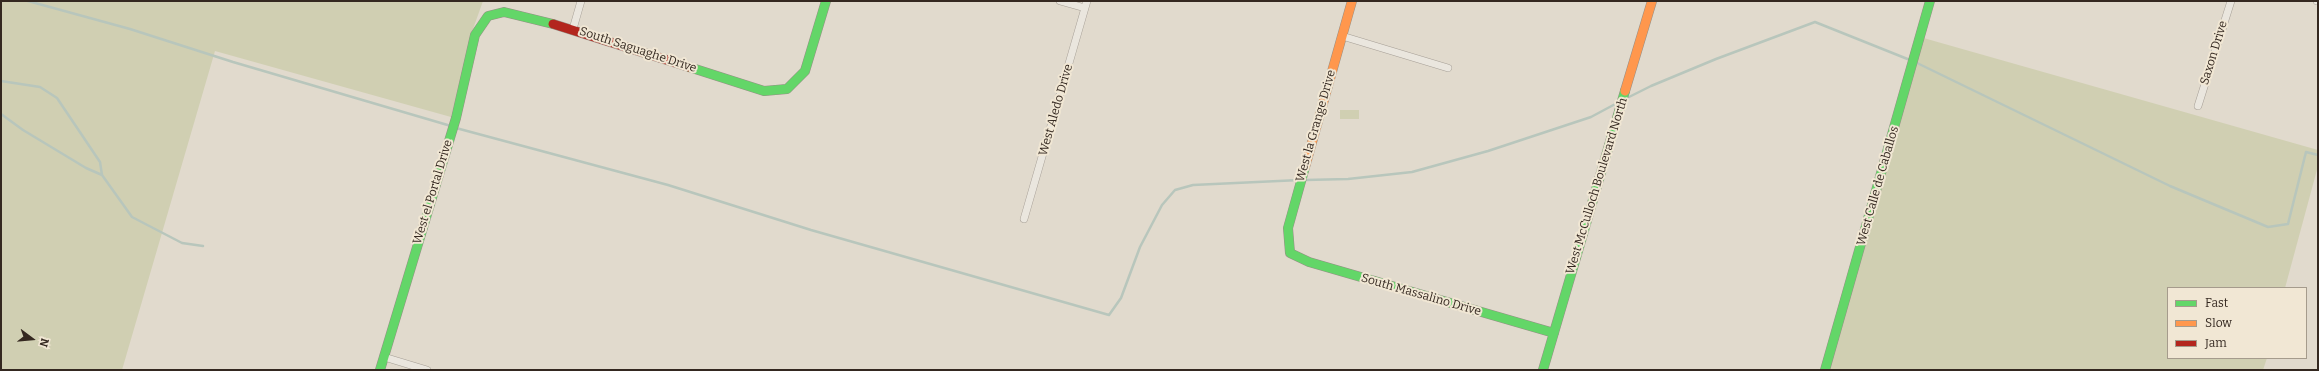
<!DOCTYPE html>
<style>
body{margin:0}
#map{position:relative;width:2319px;height:371px;overflow:hidden;background:#e1dacd;font-family:Bitter,serif}
canvas{display:block}
.frame{position:absolute;inset:0;border:2px solid #342820;pointer-events:none}
.legend{position:absolute;left:2167px;top:287px;width:140px;height:72px;box-sizing:border-box;background:#f1e7d4;border:1px solid #a59b8c;margin:0;padding:5px 7px;list-style:none;font-size:12px;color:#342820}
.legend li{display:flex;align-items:center;gap:8px;height:20px}
.legend b{width:20px;border:1px solid #a59b8c}
.north{position:absolute;left:12px;top:319px;width:40px;height:40px;-webkit-text-stroke:3px #f1e7d4;paint-order:stroke;rotate:106deg;font-size:11px;font-weight:700;line-height:16px;text-align:center;color:#342820}
.north::after{content:'';display:block;margin:auto;width:14px;height:18px;background:#342820;clip-path:polygon(50% 0,100% 100%,50% 72%,0 100%)}
</style>
<div id="map">
<canvas width="2319" height="371"></canvas>
<div class="frame"></div>
<ul class="legend">
<li><b style="height:5px;background:#63d668"></b>Fast</li>
<li><b style="height:5px;background:#ff974d"></b>Slow</li>
<li><b style="height:5px;background:#b3261e"></b>Jam</li>
</ul>
<div class="north">N</div>
</div>
<script>
const g = document.querySelector('canvas').getContext('2d');
g.lineJoin = 'round';
function paint(path, color) { g.fillStyle = color; g.fill(path, 'evenodd'); }
const poly = rows => new Path2D(rows.map(r => 'M' + r).join(''));
function stroke(path, color, width, dash) { g.strokeStyle = color; g.lineWidth = width; g.lineCap = dash ? 'butt' : 'round'; g.setLineDash(dash || []); g.stroke(path); }
function label(font, color, halo, rows, align = 'center') {
  g.font = font + ' Bitter,serif'; g.lineWidth = 4; g.setLineDash([]); g.textBaseline = 'middle'; g.strokeStyle = halo; g.fillStyle = color; for (const [text, x, y, turn = 0] of rows) {
    g.save(); g.translate(x, y); g.rotate((+turn || 0) * Math.PI / 180); g.textAlign = isNaN(turn) ? turn : align; if (halo) g.strokeText(text, 0, 0); g.fillText(text, 0, 0); g.restore();
  }
}
const green = poly([
 [1,1,483,1,473,29,451,117,215,51,122,370,1,370],
 [1920,37,2318,150,2318,166,2285,288,2168,288,2168,358,2267,358,2263,370,1825,370],
 [1340,110,1359,110,1359,119,1340,119]
]);
const stream = poly([
 [28,1,130,29,233,62,451,126],
 [1915,62,2170,186,2268,227,2288,224,2306,152,2318,155],
 [1,81,40,87,57,98,100,162,102,175],
 [1627,98,1651,86,1716,59,1815,22,1910,60],
 [1,114,23,130,86,168,102,175,132,217,182,243,203,246],
 [456,128,668,185,811,230,1109,315,1121,298,1140,247,1162,205,1175,190,1193,185,1300,180],
 [1305,180,1348,179,1412,172,1488,151,1591,117,1619,102]
]);
const street = poly([
 [1060,1,1085,8],
 [2317,1,2318,1],
 [573,29,581,1],
 [1342,36,1448,68],
 [2198,106,2231,1],
 [1024,219,1087,1],
 [384,357,427,370]
]);
const fast = poly([
 [689,67,764,91,787,89,805,71,826,1],
 [1305,167,1288,228,1290,253,1309,262,1554,333],
 [380,370,456,118,475,35,488,16,504,12,553,24],
 [1543,370,1625,91],
 [1825,370,1930,1]
]);
const slow = poly([
 [1625,91,1652,1],
 [1305,167,1352,1]
]);
const jam = poly([
 [553,24,689,67]
]);
const streetNames = [
 ["South Saguaghe Drive",638,50,18],
 ["Saxon Drive",2214,53,-73],
 ["West Aledo Drive",1056,110,-74],
 ["West la Grange Drive",1316,126,-74],
 ["West McCulloch Boulevard North",1597,186,-73],
 ["West Calle de Caballos",1878,186,-74],
 ["West el Portal Drive",433,192,-73],
 ["South Massalino Drive",1421,295,16]
];
paint(green, '#d0cfb2');
stroke(stream, '#b8c6bc', 2.5);
stroke(street, '#a69f96', 8);
stroke(fast, '#968f86', 10);
stroke(slow, '#968f86', 10);
stroke(jam, '#968f86', 10);
stroke(street, '#eae6de', 7);
stroke(fast, '#63d668', 9);
stroke(slow, '#ff974d', 9);
stroke(jam, '#b3261e', 9);
label('12px', '#342820', '#f1e7d4', streetNames);
</script>
